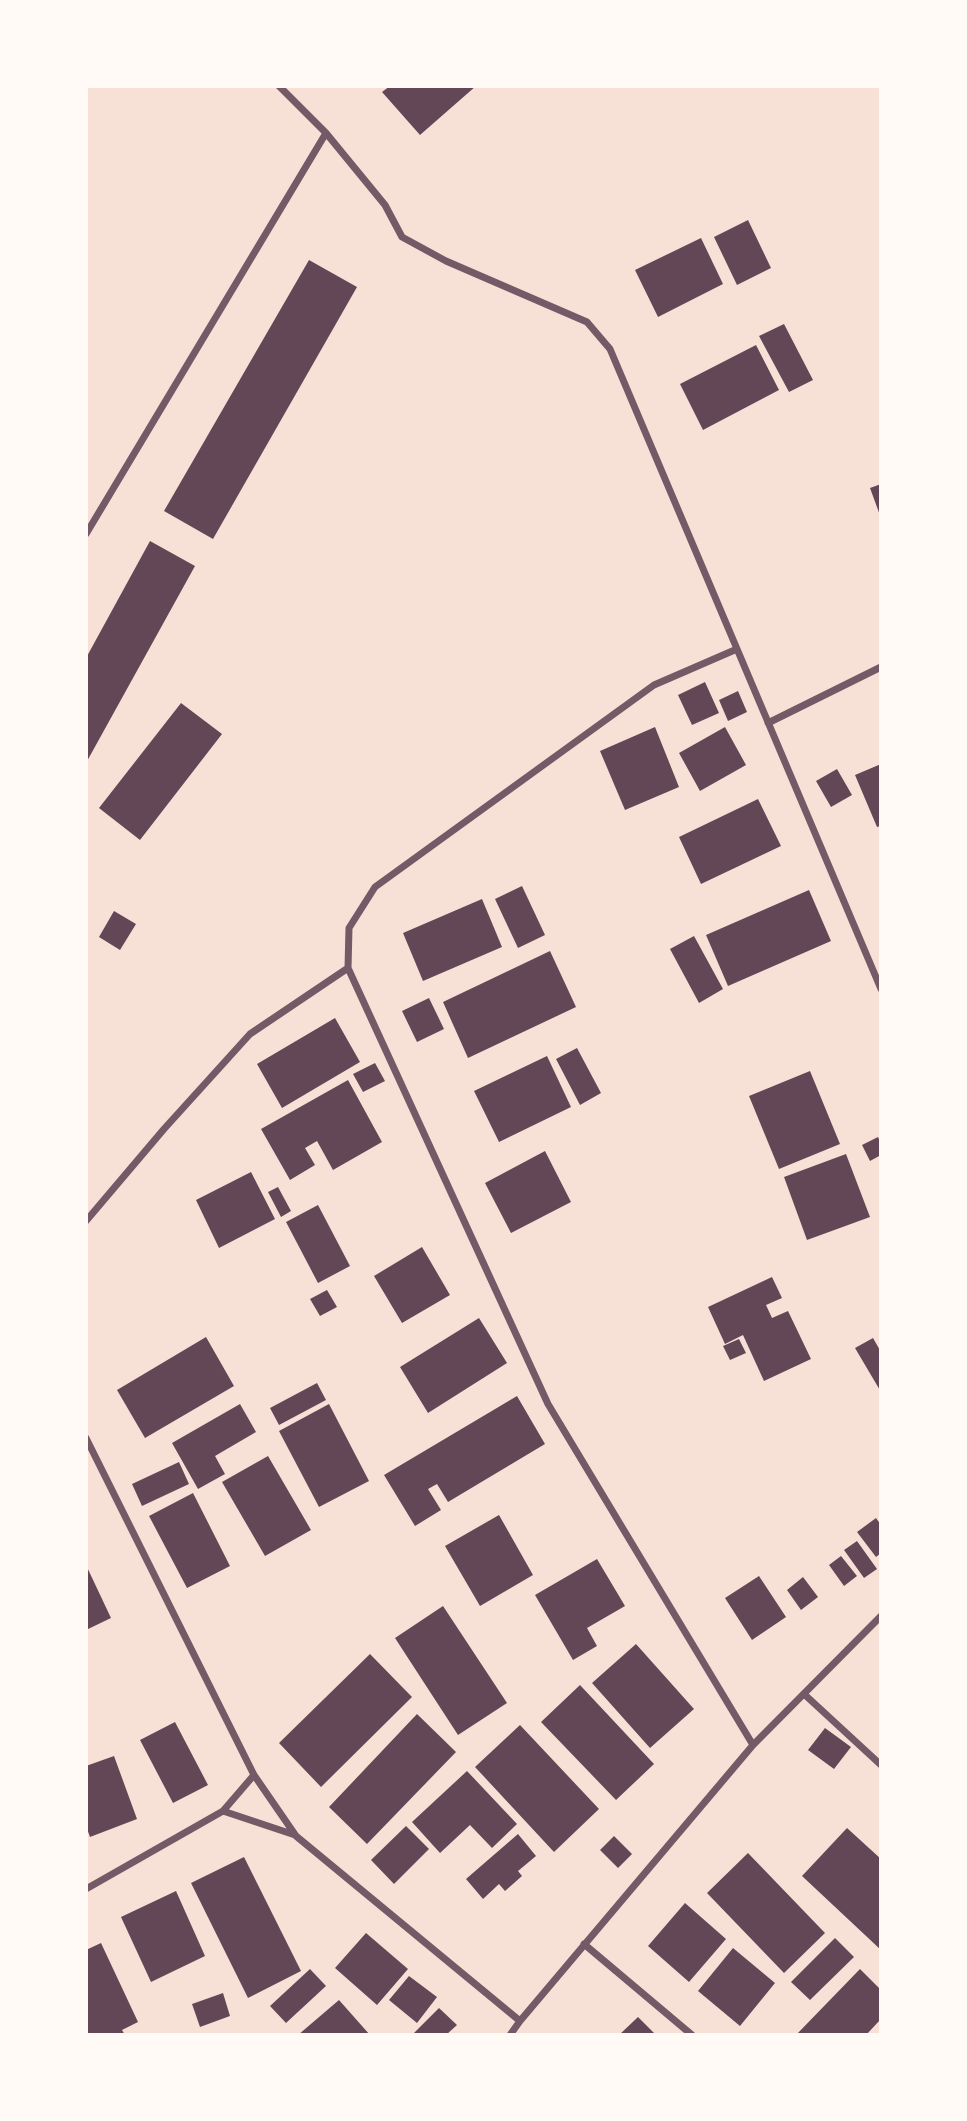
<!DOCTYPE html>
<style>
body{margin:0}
#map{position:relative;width:967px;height:2121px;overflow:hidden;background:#f7e1d7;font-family:Raleway,sans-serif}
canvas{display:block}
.frame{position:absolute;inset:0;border:88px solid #fffaf5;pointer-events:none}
</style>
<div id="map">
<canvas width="967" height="2121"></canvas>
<div class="frame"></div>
</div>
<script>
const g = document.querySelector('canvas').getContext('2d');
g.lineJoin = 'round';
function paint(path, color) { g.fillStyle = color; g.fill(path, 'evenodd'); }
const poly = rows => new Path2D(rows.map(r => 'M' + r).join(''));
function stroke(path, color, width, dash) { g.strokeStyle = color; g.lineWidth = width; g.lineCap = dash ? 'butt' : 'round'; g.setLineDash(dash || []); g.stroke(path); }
const building = poly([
 [390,86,476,86,420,135,382,92],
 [748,220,771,268,737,285,714,237],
 [701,238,723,284,658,317,635,270],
 [309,260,357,287,213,539,164,511],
 [784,324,813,380,789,392,759,336],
 [756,345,779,390,703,430,680,384],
 [881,484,881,518,870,488],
 [150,541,195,566,86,763,86,658],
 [705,682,719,713,692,725,678,695],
 [738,691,747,712,728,721,719,700],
 [181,703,222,734,140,840,99,808],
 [655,727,679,787,625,810,600,751],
 [725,727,746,765,700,791,679,753],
 [881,764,881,826,877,827,855,775],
 [837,769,852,795,831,807,816,781],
 [758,799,781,846,701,884,679,837],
 [522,886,545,935,518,948,495,899],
 [809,890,831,941,728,986,706,935],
 [482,899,502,947,423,981,403,933],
 [114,911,136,924,120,950,99,937],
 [694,936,723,989,699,1003,670,949],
 [550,951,576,1007,468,1058,443,1002],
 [429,998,444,1029,417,1042,402,1011],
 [335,1018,360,1062,282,1108,257,1064],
 [577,1048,601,1093,580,1105,556,1059],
 [547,1056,571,1107,499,1142,474,1091],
 [375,1063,385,1081,363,1092,353,1074],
 [810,1071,840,1144,779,1169,749,1096],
 [348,1080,382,1142,333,1170,317,1141,305,1148,315,1165,290,1180,261,1129],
 [878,1137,881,1144,881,1155,870,1161,862,1145],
 [545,1151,571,1202,511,1233,485,1183],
 [846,1154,870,1217,807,1240,784,1177],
 [251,1172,275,1219,219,1248,196,1200],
 [278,1187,291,1211,281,1217,268,1192],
 [318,1205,350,1266,318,1283,286,1222],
 [422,1247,450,1295,402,1323,374,1276],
 [772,1277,782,1298,766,1305,772,1318,788,1311,811,1359,764,1381,743,1335,725,1344,708,1307],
 [327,1290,337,1307,320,1316,310,1299],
 [479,1318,507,1363,428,1413,400,1367],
 [206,1337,234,1386,145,1438,117,1390],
 [873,1338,881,1352,881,1392,855,1348],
 [739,1339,746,1353,730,1360,723,1346],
 [317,1383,326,1400,279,1425,270,1408],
 [517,1396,545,1444,448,1502,437,1484,428,1489,441,1510,415,1526,384,1475],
 [240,1404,256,1432,215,1456,225,1474,198,1489,172,1443],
 [329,1404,369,1481,319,1507,279,1431],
 [268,1456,311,1530,265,1556,222,1482],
 [179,1462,189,1484,142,1506,132,1484],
 [193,1493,230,1566,187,1588,149,1516],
 [499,1515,533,1575,480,1606,445,1546],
 [876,1518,881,1525,881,1553,876,1557,857,1532],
 [857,1541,877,1569,864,1578,844,1550],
 [841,1556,857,1576,844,1586,829,1565],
 [597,1559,625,1606,587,1628,597,1646,573,1660,535,1595],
 [86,1565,111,1618,86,1630],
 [759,1576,786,1617,752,1640,725,1598],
 [803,1577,818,1597,801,1610,787,1590],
 [443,1606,507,1703,458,1735,395,1638],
 [636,1644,694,1709,650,1748,592,1683],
 [370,1654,412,1697,321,1787,279,1743],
 [580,1685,654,1764,616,1800,541,1722],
 [417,1714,456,1752,367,1844,329,1807],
 [175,1722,208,1785,173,1803,140,1740],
 [520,1725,599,1809,554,1852,475,1767],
 [825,1728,851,1747,834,1769,808,1750],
 [114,1756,137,1819,90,1837,86,1826,86,1766],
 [467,1771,517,1824,492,1848,470,1825,440,1853,412,1822],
 [406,1826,429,1849,394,1884,371,1860],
 [847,1828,881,1859,881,1950,802,1876],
 [518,1834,536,1856,518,1871,522,1876,505,1891,499,1884,483,1899,466,1879],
 [614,1836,632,1854,618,1868,600,1850],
 [748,1853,825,1933,784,1973,707,1893],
 [244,1857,301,1971,248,1998,191,1883],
 [176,1891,205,1956,151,1982,121,1917],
 [685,1903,726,1939,689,1982,648,1946],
 [366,1933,408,1969,377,2005,335,1968],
 [835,1938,854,1957,810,2000,791,1982],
 [101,1943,138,2022,122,2030,125,2035,86,2035,86,1950],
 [733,1948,775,1983,740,2026,698,1991],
 [310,1969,326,1986,286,2023,270,2006],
 [860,1969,881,1990,881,2019,866,2035,796,2035],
 [409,1976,437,1997,417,2023,389,2000],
 [223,1993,230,2016,200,2027,192,2004],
 [339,2000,370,2035,298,2035],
 [439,2008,457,2025,446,2035,412,2035],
 [638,2017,656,2035,619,2035]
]);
const minor = poly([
 [279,86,326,133,385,205,402,237,446,261,587,322,610,349,881,989],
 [86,534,326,133],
 [768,723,881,667],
 [348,968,548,1404,753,1745],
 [86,1221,164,1129,250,1034,348,968,349,928,375,887,654,685,737,649],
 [86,1438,254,1775,296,1836,520,2021],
 [804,1694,881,1765],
 [223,1811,295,1835],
 [86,1889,223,1811,254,1775],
 [584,1944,692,2035],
 [510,2035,520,2021,753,1745,881,1616]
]);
paint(building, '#644757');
stroke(minor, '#755966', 7);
</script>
